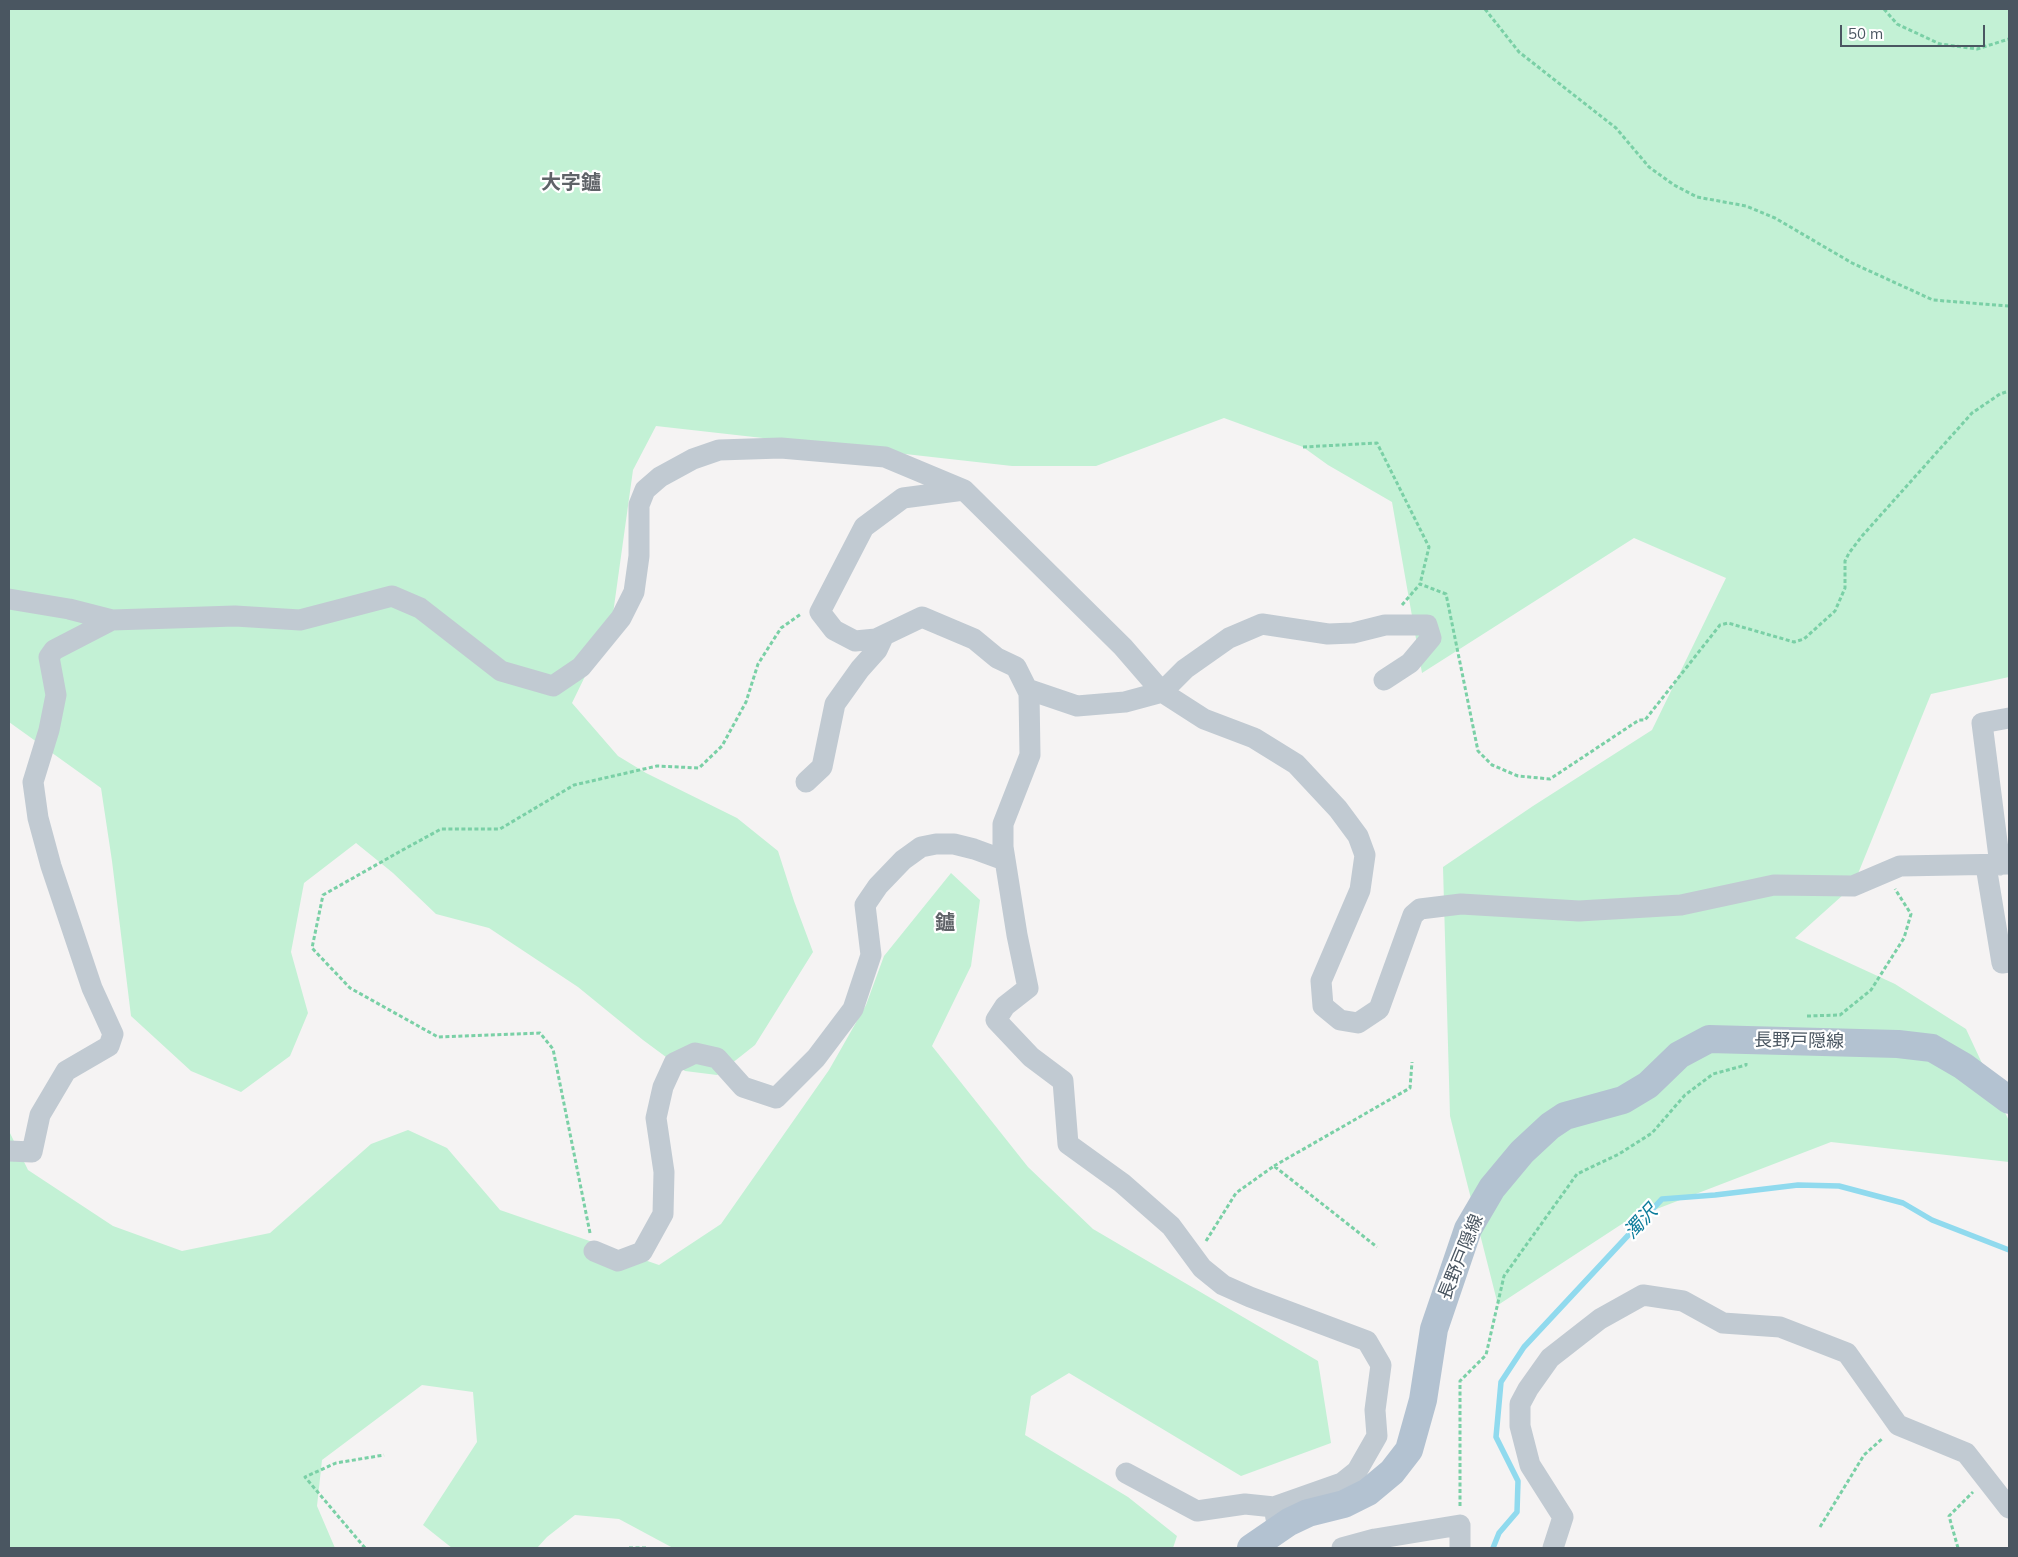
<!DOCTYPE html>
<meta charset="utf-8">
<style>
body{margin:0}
#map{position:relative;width:2018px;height:1557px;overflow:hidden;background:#f5f3f3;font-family:Mulish,sans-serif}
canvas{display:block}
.frame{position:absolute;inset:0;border:10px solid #4a5661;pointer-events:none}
.scale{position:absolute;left:1840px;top:25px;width:145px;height:22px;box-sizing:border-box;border:2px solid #4a5661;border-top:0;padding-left:6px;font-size:15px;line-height:18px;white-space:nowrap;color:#4a5661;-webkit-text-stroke:4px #fff;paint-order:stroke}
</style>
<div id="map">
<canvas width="2018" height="1557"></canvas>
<div class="frame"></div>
<div class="scale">50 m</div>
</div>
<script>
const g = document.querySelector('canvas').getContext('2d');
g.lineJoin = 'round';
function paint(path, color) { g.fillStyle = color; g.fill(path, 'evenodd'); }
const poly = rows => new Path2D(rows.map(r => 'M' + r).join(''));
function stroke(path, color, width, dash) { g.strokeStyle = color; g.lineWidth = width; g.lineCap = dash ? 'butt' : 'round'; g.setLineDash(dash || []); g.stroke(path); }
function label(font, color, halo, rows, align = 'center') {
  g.font = font + ' Mulish,"Noto Sans JP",sans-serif'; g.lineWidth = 4.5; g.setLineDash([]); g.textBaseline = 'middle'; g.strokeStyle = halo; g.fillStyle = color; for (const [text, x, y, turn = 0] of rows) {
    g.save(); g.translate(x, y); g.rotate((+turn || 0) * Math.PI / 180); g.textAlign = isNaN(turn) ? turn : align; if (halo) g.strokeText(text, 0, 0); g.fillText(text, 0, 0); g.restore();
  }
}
const green = poly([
 [9,9,2009,9,2009,677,1931,694,1853,886,1795,938,1895,984,1966,1029,2009,1121,2009,1162,1831,1142,1628,1220,1498,1305,1450,1116,1443,867,1533,806,1652,730,1726,578,1634,538,1422,673,1392,502,1328,465,1303,447,1224,418,1096,466,1012,466,656,426,633,470,612,621,572,703,618,756,646,773,737,818,778,851,794,901,813,952,755,1045,717,1075,685,1071,643,1040,578,987,489,928,436,914,393,873,356,843,304,883,291,952,308,1013,290,1056,241,1092,191,1071,131,1016,112,861,101,788,9,722],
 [951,873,980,900,971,966,932,1046,1028,1167,1093,1229,1318,1361,1331,1443,1241,1476,1069,1373,1031,1396,1025,1435,1128,1497,1177,1536,1173,1548,673,1548,619,1519,575,1515,547,1537,537,1548,452,1548,423,1525,477,1442,473,1392,422,1385,322,1460,317,1506,335,1548,9,1548,9,1131,28,1170,113,1226,182,1251,270,1233,371,1144,408,1130,447,1148,500,1210,659,1265,721,1224,829,1070,866,1005,884,956]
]);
const stream = poly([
 [1493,1548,1499,1533,1517,1512,1518,1481,1496,1437,1501,1382,1524,1347,1662,1199,1715,1195,1798,1185,1839,1186,1903,1203,1932,1220,2009,1250]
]);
const path = poly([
 [1485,9,1519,52,1616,128,1649,167,1674,185,1697,197,1746,206,1775,218,1852,263,1933,300,2009,306],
 [1884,9,1897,24,1940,44,1977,49,2009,39],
 [1303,447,1377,443,1429,547,1420,584],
 [1402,605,1420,584,1446,594,1478,751,1492,765,1518,776,1550,779,1639,720,1645,720,1720,625,1728,623,1794,642,1804,639,1835,611,1845,588,1845,561,1849,553,1862,536,1972,413,2000,394,2009,391],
 [1807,1016,1840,1015,1871,990,1904,938,1911,914,1895,889],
 [1274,1166,1410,1088,1412,1062],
 [590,1233,553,1049,540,1033,438,1037,350,988,312,948,323,895,399,852,441,829,500,829,574,785,657,766,699,768,722,746,746,702,758,664,781,628,801,614],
 [1206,1241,1236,1193,1274,1166,1377,1247],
 [1460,1506,1460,1381,1486,1355,1504,1276,1577,1174,1619,1154,1652,1133,1685,1095,1713,1074,1746,1065,1746,1063],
 [1820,1527,1864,1455,1883,1438],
 [365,1548,305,1477,336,1463,384,1455],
 [629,1548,647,1548],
 [1958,1548,1949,1516,1973,1492]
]);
const minor = poly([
 [964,490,903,498,864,527,820,612,834,630,855,641,876,639,922,617,974,639,997,658,1016,667,1029,693,1030,755,1003,824,1003,847,1017,935,1028,988,1005,1006,996,1020,1031,1057,1063,1081,1068,1144,1122,1183,1171,1226,1202,1268,1223,1285,1250,1297,1367,1341,1381,1365,1375,1410,1377,1436,1357,1471,1342,1483,1274,1507,1278,1529],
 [9,599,69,609,112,620,235,616,300,620,392,596,420,608,501,671,553,686,581,667,621,618,634,592,639,556,639,505,645,490,660,477,693,459,719,450,781,448,885,457,964,490,1123,647,1162,692,1204,719,1254,738,1296,764,1338,809,1358,836,1365,855,1360,890,1321,981,1323,1006,1340,1020,1358,1023,1379,1009,1413,915,1420,909,1461,904,1579,911,1681,905,1774,885,1853,886,1900,866,2009,864],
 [1027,689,1077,706,1125,702,1162,692,1185,669,1229,638,1262,624,1328,634,1353,633,1385,625,1427,625,1431,638,1410,663,1384,680],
 [806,782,822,767,835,704,860,669,877,650,884,635],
 [2000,865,1982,723,2009,718],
 [1986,866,2002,963,2009,962],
 [9,1151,32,1152,40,1115,66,1071,109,1046,113,1034,92,988,51,866,38,818,33,782,49,730,56,695,49,657,54,650,112,620],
 [594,1251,618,1261,642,1252,663,1214,664,1172,656,1118,663,1087,674,1063,695,1053,717,1058,743,1087,776,1098,816,1058,853,1009,871,955,865,905,878,886,903,860,921,847,936,844,954,844,974,849,1004,860],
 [1126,1473,1197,1511,1245,1504,1274,1507],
 [1342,1548,1375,1539,1460,1525,1460,1548],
 [1553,1548,1563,1517,1530,1465,1520,1426,1520,1404,1528,1389,1550,1358,1600,1319,1643,1295,1683,1301,1723,1323,1780,1327,1847,1353,1898,1425,1966,1453,2009,1508]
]);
const primary = poly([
 [1251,1548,1289,1522,1308,1513,1344,1504,1368,1492,1392,1472,1409,1450,1423,1400,1434,1329,1468,1229,1492,1188,1522,1152,1550,1126,1565,1116,1623,1100,1648,1085,1679,1055,1709,1039,1898,1044,1932,1048,1963,1066,2009,1100]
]);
const streetNames = [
 ["長野戸隠線",1799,1041,1],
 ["長野戸隠線",1461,1257,-68]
];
const waterNames = [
 ["濁沢",1641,1222,-47]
];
const quarterNames = [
 ["大字鑪",571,183],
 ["鑪",945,923]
];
paint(green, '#c3f1d5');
stroke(stream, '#90daee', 5.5);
stroke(path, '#7ad0a6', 3, [4, 2.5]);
stroke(minor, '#c1cad2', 21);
stroke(primary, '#b3c2d1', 28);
label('18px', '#4a5661', '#fff', streetNames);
label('italic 19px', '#0c7c9b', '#fff', waterNames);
label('bold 20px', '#5f6368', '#fff', quarterNames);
</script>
